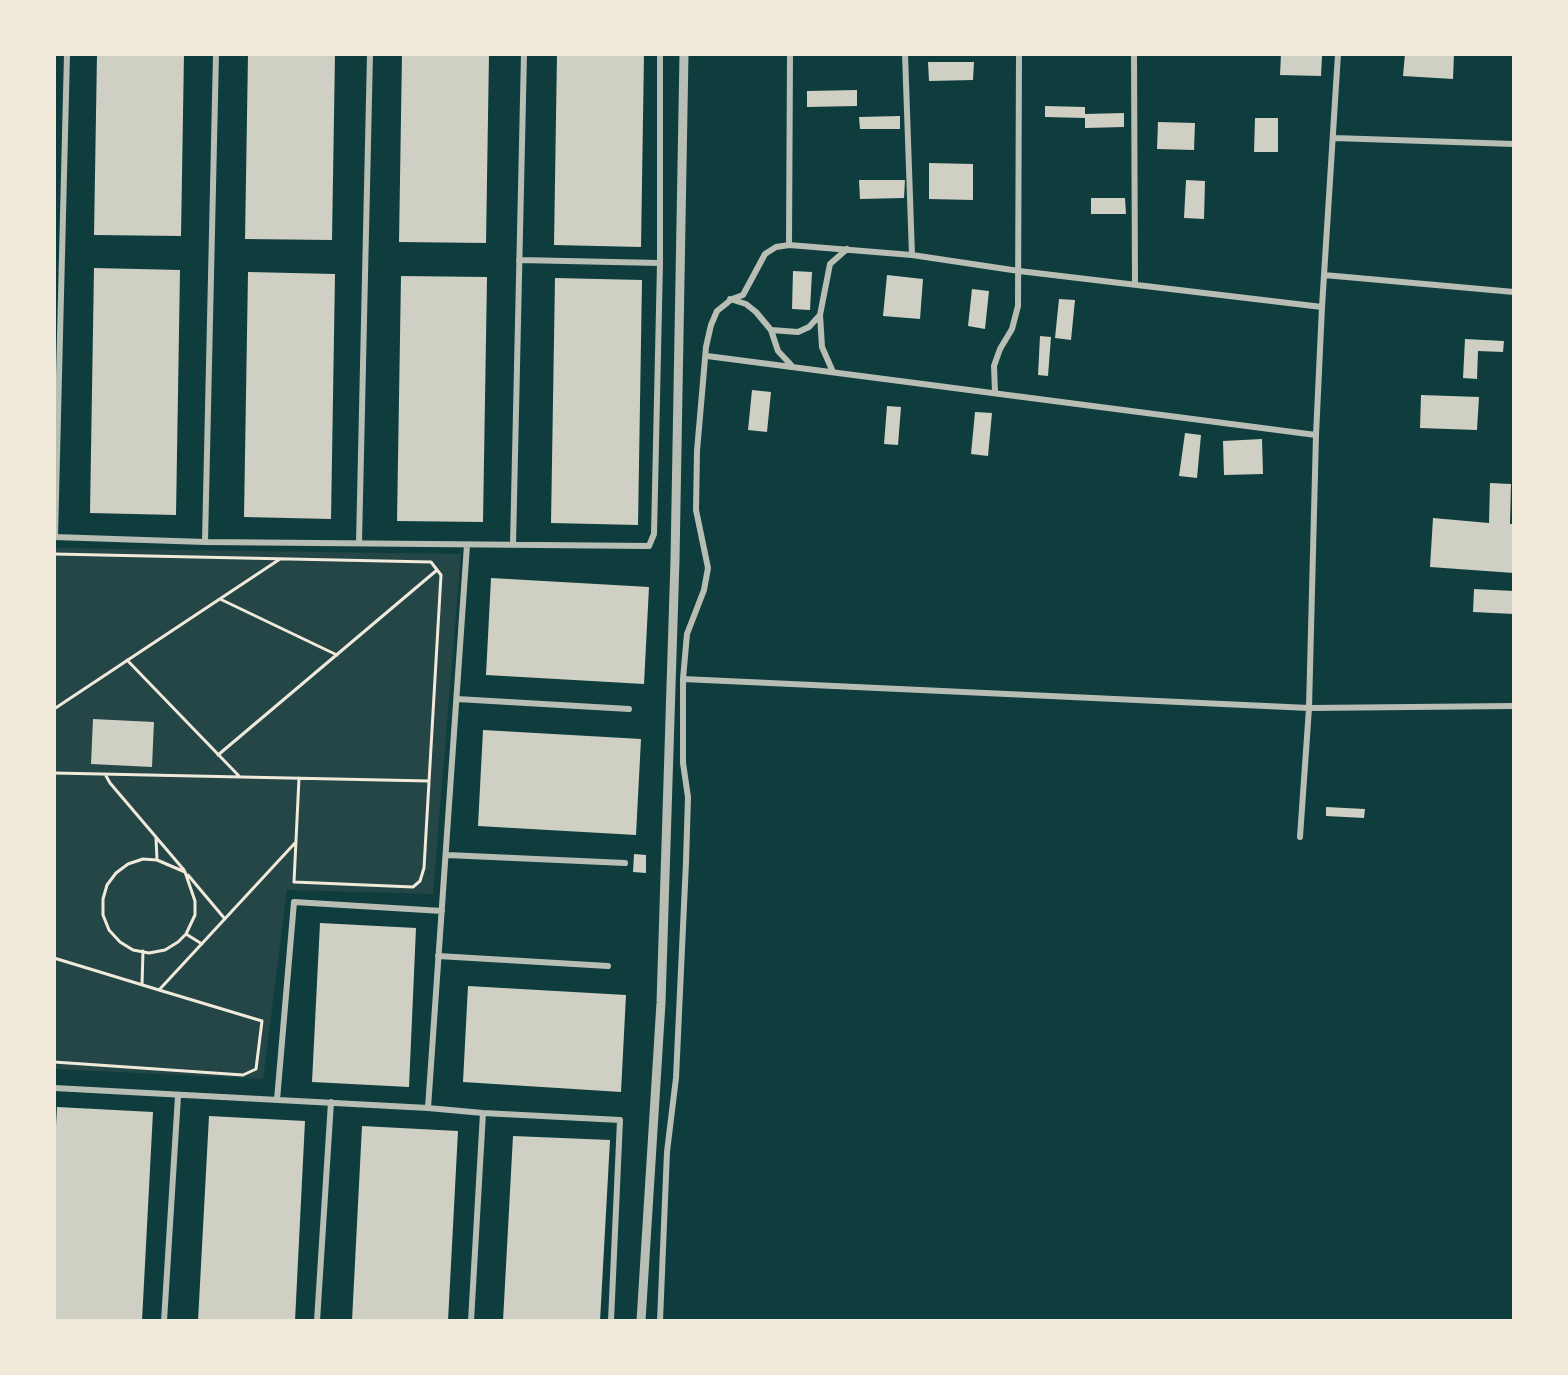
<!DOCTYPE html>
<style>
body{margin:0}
#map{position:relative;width:1568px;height:1375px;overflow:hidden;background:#0f3d3e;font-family:"Varela Round",sans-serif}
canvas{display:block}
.frame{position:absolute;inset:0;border:56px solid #f1e9da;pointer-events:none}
</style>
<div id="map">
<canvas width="1568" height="1375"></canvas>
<div class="frame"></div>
</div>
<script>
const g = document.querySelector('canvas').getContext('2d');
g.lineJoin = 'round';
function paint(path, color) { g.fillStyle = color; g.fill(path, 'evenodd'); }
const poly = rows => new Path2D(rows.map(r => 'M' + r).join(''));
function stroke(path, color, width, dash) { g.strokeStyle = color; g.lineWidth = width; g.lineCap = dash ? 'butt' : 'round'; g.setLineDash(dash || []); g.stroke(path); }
const green = poly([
 [54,548,461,554,433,894,287,890,263,1079,54,1069]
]);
const building = poly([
 [97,54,184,54,181,236,94,235],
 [248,54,335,54,332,240,245,239],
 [402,54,489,54,486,243,399,242],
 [557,54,644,54,641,247,554,245],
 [1281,54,1322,56,1321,76,1280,75],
 [1405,54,1454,54,1453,79,1403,76],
 [928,62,974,62,973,80,929,81],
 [857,90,857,106,807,107,807,91],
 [1045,106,1085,107,1085,114,1124,113,1124,127,1085,128,1085,118,1045,117],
 [900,116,900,129,860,129,859,117],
 [1255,118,1278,118,1278,152,1254,152],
 [1158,122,1195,123,1194,150,1157,149],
 [929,163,973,164,973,200,929,199],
 [859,180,905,180,904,198,860,199],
 [1186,180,1205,181,1204,219,1184,218],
 [1091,198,1125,198,1126,214,1091,214],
 [94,268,180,270,176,515,90,513],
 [793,271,812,272,810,310,792,309],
 [248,272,335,274,331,519,244,517],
 [887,275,923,279,920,319,883,316],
 [401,276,487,277,483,522,397,521],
 [555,278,642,280,638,525,551,523],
 [972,289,989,291,985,329,968,326],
 [1059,299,1075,300,1071,340,1055,338],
 [1040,336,1051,337,1048,376,1038,375],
 [1465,339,1504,341,1503,352,1478,351,1477,379,1463,378],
 [752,390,771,392,767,432,748,430],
 [1421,395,1479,397,1477,430,1420,428],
 [887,406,901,407,898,445,884,444],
 [975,412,992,413,988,456,971,454],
 [1185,433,1201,435,1197,478,1179,476],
 [1262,439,1263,474,1224,475,1223,441],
 [1490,483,1511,484,1510,524,1514,524,1514,573,1430,567,1433,518,1489,523],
 [491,578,649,587,644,684,486,675],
 [1474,589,1514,591,1514,614,1473,612],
 [93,719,154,722,152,767,91,764],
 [483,730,641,739,636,835,478,826],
 [1326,807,1365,809,1364,818,1326,816],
 [634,854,646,855,646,873,633,872],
 [320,923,416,928,409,1087,312,1082],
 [468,986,626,995,621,1092,463,1082],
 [57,1107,153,1112,142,1321,54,1321,54,1164],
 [209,1116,305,1121,295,1321,198,1321],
 [362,1126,458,1131,448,1321,352,1321],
 [513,1136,610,1140,600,1321,503,1321]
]);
const path = poly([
 [54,554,431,562,441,575,424,868,420,881,413,887,294,882,299,778],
 [220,599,337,655],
 [127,660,239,776],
 [54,709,280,559],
 [218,755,437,570],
 [54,773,429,781],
 [105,774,110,783,184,870],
 [156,838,157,860],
 [143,859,157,860,185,872,195,901,195,915,186,934,178,942,165,950,149,953,133,950,120,942,109,930,103,915,103,899,107,885,116,873,128,864,143,859],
 [188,875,225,919],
 [186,934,202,944],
 [54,958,159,990],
 [142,985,143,951],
 [54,1062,243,1075,256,1069,262,1021,159,990,295,843]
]);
const minor = poly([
 [905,54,912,255],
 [1134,54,1135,284],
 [1334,138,1514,144],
 [789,245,790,54],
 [519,260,660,263],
 [1324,275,1514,292],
 [730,299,746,304,756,312,771,330,798,332,809,327,820,315,830,264,847,249],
 [820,315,822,347,833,372],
 [771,330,778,351,792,366],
 [707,356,1316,435],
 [995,392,994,366,1000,349,1012,329,1018,306,1019,54],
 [54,537,205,542,649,546,654,534,660,263,660,54],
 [55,537,67,54],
 [205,542,216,54],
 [359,543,370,54],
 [513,545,524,54],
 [683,679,1309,708,1514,706],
 [457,699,629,709],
 [1300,837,1309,708,1316,435,1322,307,1338,54],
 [447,855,625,863],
 [438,956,608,966],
 [54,1088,428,1108,483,1113,620,1120,611,1321],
 [277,1100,294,902,442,911],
 [428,1108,467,545],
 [164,1321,178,1096],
 [317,1321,331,1102],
 [471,1321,483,1113],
 [660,1321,667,1152,676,1078,686,862,688,797,683,763,683,679,687,634,704,590,708,568,696,510,697,451,706,347,711,325,717,311,732,299,743,295,765,254,776,247,789,245,912,255,1019,271,1322,307]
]);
const tertiary = poly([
 [641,1321,661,1003,675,560,684,54]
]);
paint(green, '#244646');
paint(building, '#cfcfc3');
stroke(path, '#f1e9da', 3);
stroke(minor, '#b8beb3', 6);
stroke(tertiary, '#b8beb3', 9);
</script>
